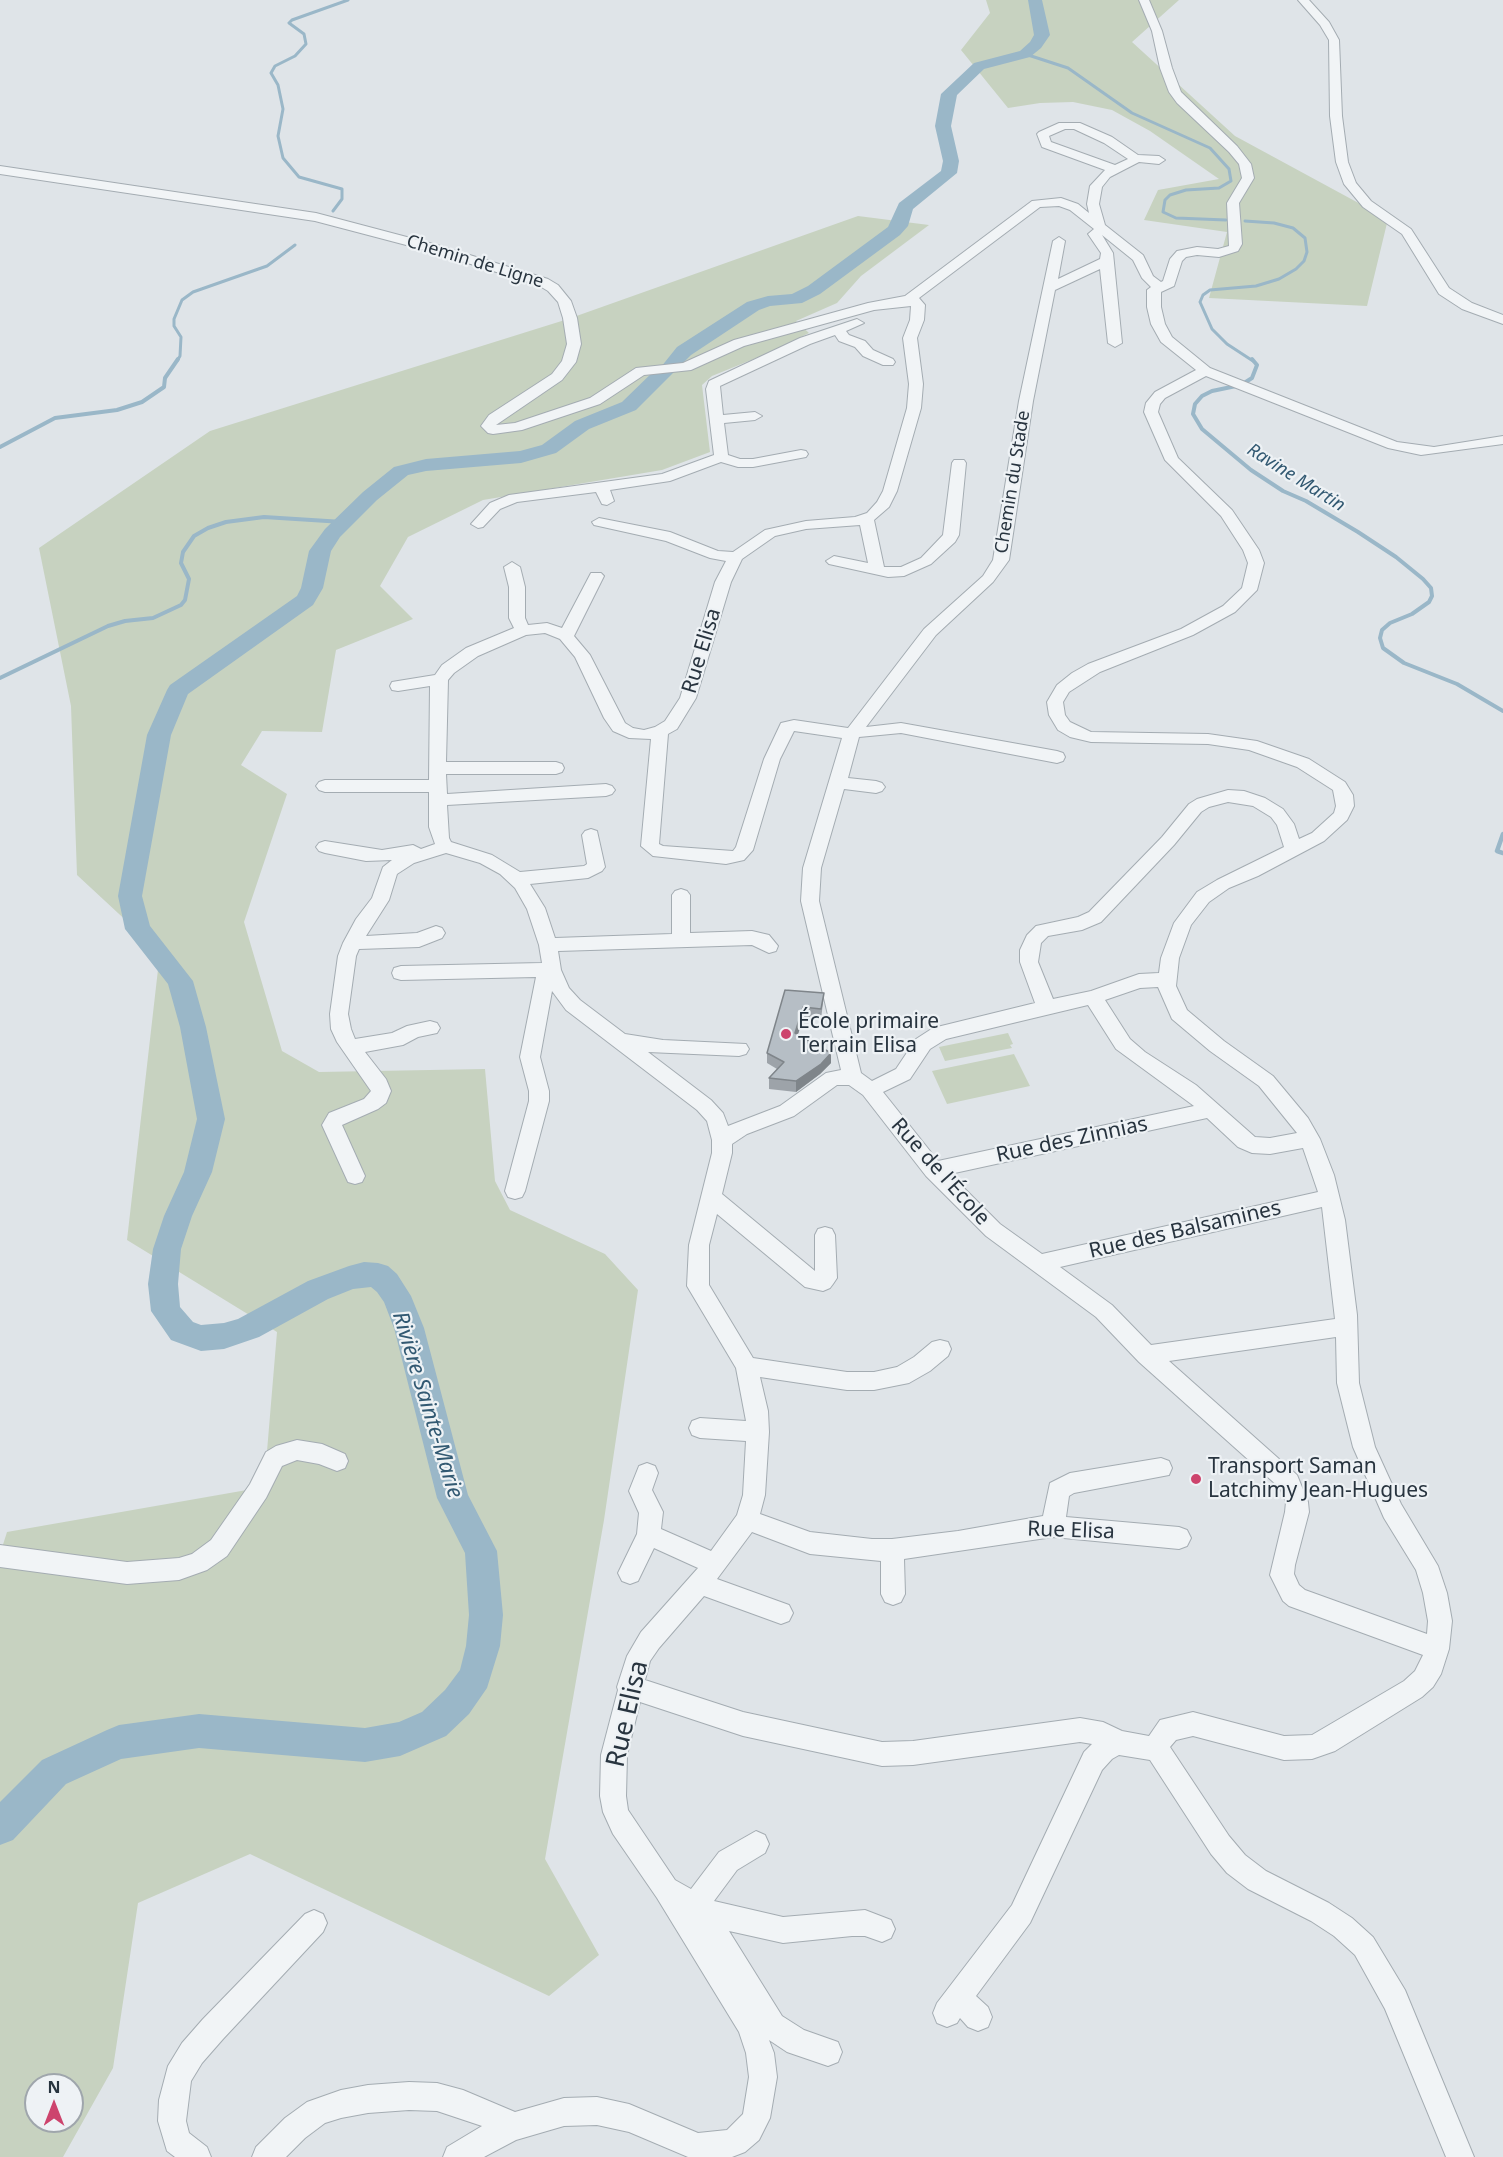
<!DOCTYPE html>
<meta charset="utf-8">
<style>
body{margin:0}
#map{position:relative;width:1503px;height:2157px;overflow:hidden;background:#dfe4e8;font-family:"Noto Sans",sans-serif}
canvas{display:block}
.north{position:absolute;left:24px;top:2073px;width:60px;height:60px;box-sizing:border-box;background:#eef2f5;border:2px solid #9fa6ac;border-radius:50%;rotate:0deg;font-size:16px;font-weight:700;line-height:24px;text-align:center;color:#28343f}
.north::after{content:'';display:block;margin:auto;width:21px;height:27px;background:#cd446d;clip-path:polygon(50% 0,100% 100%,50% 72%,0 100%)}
</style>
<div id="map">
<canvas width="1503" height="2157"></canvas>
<div class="north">N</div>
</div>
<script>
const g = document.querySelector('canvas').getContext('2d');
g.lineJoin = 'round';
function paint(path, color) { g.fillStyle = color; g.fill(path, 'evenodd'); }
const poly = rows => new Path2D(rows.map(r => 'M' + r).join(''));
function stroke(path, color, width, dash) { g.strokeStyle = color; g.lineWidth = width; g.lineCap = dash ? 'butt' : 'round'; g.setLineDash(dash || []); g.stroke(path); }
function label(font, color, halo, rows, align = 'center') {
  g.font = font + ' "Noto Sans",sans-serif'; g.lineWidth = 4.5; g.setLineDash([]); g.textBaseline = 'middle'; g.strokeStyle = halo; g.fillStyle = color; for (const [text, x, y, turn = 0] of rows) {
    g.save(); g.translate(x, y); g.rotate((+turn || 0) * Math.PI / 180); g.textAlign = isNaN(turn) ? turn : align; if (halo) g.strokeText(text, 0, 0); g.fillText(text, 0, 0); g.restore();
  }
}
const green = poly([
 [986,0,1179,0,1132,42,1235,136,1388,219,1367,306,1209,298,1227,232,1144,220,1158,190,1219,179,1150,131,1112,110,1073,102,1040,103,1008,108,961,50,990,13],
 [858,216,929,225,861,276,837,303,796,321,809,333,766,354,712,376,702,385,710,452,662,470,483,500,408,537,380,586,413,619,336,650,322,732,262,731,241,765,287,794,244,922,282,1051,319,1072,485,1069,495,1181,510,1210,605,1254,638,1290,604,1520,545,1859,599,1955,549,1996,250,1854,138,1903,113,2068,63,2157,0,2157,0,1554,7,1532,264,1487,277,1332,127,1240,160,952,77,875,71,706,39,548,210,431,568,319],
 [36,2085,72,2085,72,2121,36,2121],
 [1008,1033,1013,1044,1010,1045,1012,1048,945,1061,939,1047],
 [1014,1054,1030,1086,947,1104,932,1071]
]);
const streamFar2 = poly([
 [1025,54,1068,68,1132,113,1210,148,1229,169,1231,181,1219,188,1186,190,1170,195,1165,200,1163,212,1176,218,1226,220],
 [333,211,342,199,342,189,299,177,283,158,278,136,283,109,278,85,271,73,275,66,295,56,306,44,304,34,289,23,292,20,348,0],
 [1245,221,1274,223,1293,228,1305,238,1307,252,1304,261,1296,269,1279,279,1256,286,1210,290,1203,295,1200,302,1212,329,1227,344,1253,361],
 [177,361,180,356,181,337,174,326,174,319,182,300,193,292,267,266,295,245]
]);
const streamFar1 = poly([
 [1252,359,1257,365,1252,378,1241,385,1212,391,1202,396,1195,404,1193,414,1202,429,1251,470,1283,491,1306,501,1358,532,1396,557,1423,579,1431,588,1432,596,1429,602,1412,614,1390,623,1382,630,1380,638,1383,648,1404,663,1457,684,1503,711],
 [0,447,55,418,117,410,142,402,164,387,165,378,178,359],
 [0,678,108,626,125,621,153,618,181,605,185,600,189,579,181,563,183,552,194,536,208,528,226,522,264,517,343,522]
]);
const stream = poly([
 [1503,834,1497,851,1503,853]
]);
const river = poly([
 [1028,0,1042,0,1050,35,1041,48,1030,57,984,69,957,95,951,126,959,161,957,173,913,209,908,226,900,235,820,294,802,303,770,306,759,310,691,355,636,410,589,429,556,453,521,463,426,471,408,475,377,500,340,537,331,551,323,588,313,605,188,694,171,735,142,896,150,926,193,981,206,1027,225,1119,212,1172,192,1216,181,1249,178,1284,180,1307,193,1322,201,1325,224,1323,238,1319,308,1281,349,1266,364,1262,378,1263,388,1266,397,1274,411,1296,424,1328,468,1495,497,1551,503,1615,500,1646,487,1688,469,1714,446,1736,400,1756,365,1762,199,1748,121,1759,66,1784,13,1840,0,1845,0,1802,42,1760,107,1730,119,1725,199,1714,365,1728,399,1722,422,1712,445,1690,460,1670,466,1646,469,1615,465,1553,437,1498,394,1328,384,1302,377,1292,371,1287,353,1289,328,1299,259,1337,224,1349,201,1351,171,1340,151,1311,148,1284,153,1249,164,1216,184,1172,197,1119,180,1027,168,984,125,929,118,896,147,735,167,690,170,685,297,596,301,588,309,551,325,529,363,492,394,467,426,459,520,451,542,445,575,421,622,402,657,368,661,367,677,347,747,302,768,296,792,294,808,286,888,227,899,203,941,171,943,161,935,126,941,94,974,63,1020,51,1030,42,1034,35,1028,0]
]);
const minor = poly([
 [1139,0,1149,0,1162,31,1172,68,1181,92,1237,146,1251,164,1254,178,1239,203,1242,244,1238,251,1219,257,1197,255,1186,257,1182,261,1174,286,1161,292,1161,307,1165,324,1172,337,1210,368,1397,442,1434,447,1503,436,1503,444,1421,455,1388,448,1206,376,1165,398,1160,404,1158,412,1178,458,1232,510,1259,550,1264,563,1257,590,1235,612,1193,635,1100,672,1069,692,1063,702,1065,715,1070,722,1091,732,1208,734,1257,741,1309,759,1345,782,1353,795,1354,806,1347,820,1324,841,1258,876,1229,888,1209,902,1191,925,1179,958,1176,986,1187,1010,1224,1041,1273,1076,1308,1118,1320,1139,1334,1175,1345,1220,1357,1315,1359,1383,1375,1447,1401,1504,1438,1566,1447,1593,1452,1621,1449,1649,1441,1674,1433,1687,1422,1697,1335,1751,1312,1759,1284,1760,1193,1736,1176,1740,1170,1747,1229,1836,1245,1855,1266,1871,1329,1903,1352,1918,1373,1937,1405,1990,1474,2157,1446,2157,1385,2009,1355,1955,1334,1936,1311,1921,1248,1889,1227,1873,1211,1854,1150,1760,1119,1755,1112,1759,1102,1770,1030,1923,976,1996,988,2007,992,2017,988,2027,978,2031,968,2027,960,2018,957,2023,947,2027,937,2023,933,2013,937,2003,1012,1905,1084,1752,1092,1744,1080,1742,913,1765,882,1766,743,1736,640,1702,627,1755,626,1796,628,1810,675,1880,691,1889,719,1852,756,1831,765,1835,769,1844,765,1853,737,1870,714,1901,783,1917,865,1910,891,1920,895,1929,891,1938,882,1942,865,1936,852,1936,783,1943,729,1931,782,2016,804,2030,838,2042,842,2052,838,2062,828,2066,787,2052,769,2040,774,2053,777,2077,770,2118,759,2140,745,2152,732,2157,688,2157,629,2132,597,2125,564,2126,516,2140,484,2157,443,2157,447,2147,482,2126,437,2111,409,2110,368,2113,341,2118,325,2123,305,2138,286,2157,252,2157,256,2147,285,2118,307,2102,341,2090,368,2085,409,2082,437,2083,463,2090,515,2112,564,2098,597,2097,629,2104,698,2133,727,2130,743,2114,749,2077,746,2053,739,2032,657,1898,613,1834,603,1812,600,1796,601,1755,618,1690,617,1687,627,1656,641,1632,698,1568,654,1548,638,1581,630,1584,622,1581,618,1573,637,1534,639,1513,629,1491,639,1466,647,1463,655,1466,658,1473,652,1490,663,1512,661,1529,711,1551,737,1515,743,1495,746,1441,700,1438,692,1435,689,1428,692,1421,700,1418,746,1421,736,1368,687,1286,689,1245,712,1153,712,1140,707,1121,697,1110,566,1010,552,991,540,1057,549,1091,549,1101,525,1191,522,1197,515,1199,508,1197,505,1191,529,1101,529,1091,520,1057,536,977,401,980,394,978,392,973,394,968,401,966,542,963,539,945,527,909,515,888,500,874,480,863,446,853,414,863,397,874,389,900,366,936,417,933,436,926,442,928,445,933,442,938,419,947,359,949,356,956,348,1014,351,1029,355,1039,392,1033,407,1026,430,1021,437,1023,440,1028,437,1033,418,1037,403,1045,365,1052,386,1079,391,1091,386,1103,378,1109,342,1125,365,1176,362,1182,355,1184,348,1182,322,1125,329,1113,364,1099,371,1091,337,1042,331,1029,330,1014,338,956,343,943,356,919,372,898,383,867,392,860,366,861,325,853,319,851,316,847,319,843,325,841,382,850,413,845,421,849,435,844,429,827,429,792,325,792,319,790,316,786,319,782,325,780,429,780,430,686,398,691,392,690,390,686,392,682,398,681,435,675,442,665,466,648,514,628,509,618,509,587,504,567,512,562,520,567,525,587,525,618,528,625,547,623,562,628,591,573,601,573,604,576,574,636,590,655,625,723,633,728,644,730,655,727,665,721,680,698,715,582,726,561,710,558,666,541,594,525,592,522,599,518,670,532,718,551,733,552,765,530,806,521,855,517,867,513,877,502,883,491,907,408,909,384,903,338,910,320,911,306,874,310,744,346,691,370,644,375,600,404,522,430,493,434,488,433,481,426,489,415,552,374,562,361,567,344,563,318,558,302,548,291,538,285,429,251,315,221,0,174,0,166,316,213,437,245,548,279,558,285,571,301,577,318,581,344,576,362,562,380,496,425,515,423,590,398,636,368,683,363,734,340,868,303,905,296,1032,201,1061,198,1078,204,1089,213,1087,204,1090,186,1105,170,1042,147,1037,134,1039,132,1059,123,1080,123,1112,137,1138,155,1159,156,1165,160,1159,164,1139,162,1110,177,1102,187,1099,204,1105,225,1143,255,1153,276,1161,282,1163,281,1170,259,1177,251,1197,247,1218,249,1229,246,1227,203,1242,178,1239,164,1229,152,1177,103,1169,92,1160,68,1152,31,1139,0],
 [1065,129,1074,129,1104,143,1128,159,1115,165,1051,142,1049,136,1065,129],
 [1059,206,1070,210,1094,229,1088,234,1101,253,1100,259,1058,279,1065,241,1059,237,1053,241,1019,401,993,560,983,576,924,629,848,728,794,720,781,723,764,759,736,847,733,851,663,846,659,844,668,734,677,729,696,698,731,582,742,559,775,536,806,529,860,525,868,563,834,556,826,561,829,564,888,577,904,576,931,564,955,542,959,535,966,463,964,460,954,460,952,463,943,535,921,558,901,567,884,567,874,520,889,507,897,491,921,408,923,384,917,338,924,320,925,305,919,298,1040,207,1059,206],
 [1102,235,1133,260,1142,278,1151,287,1147,290,1147,307,1151,324,1161,342,1196,370,1155,392,1146,403,1144,412,1165,460,1221,516,1243,550,1248,563,1242,588,1223,606,1181,629,1088,664,1072,673,1057,685,1047,702,1049,715,1058,730,1070,737,1091,742,1208,744,1249,750,1297,767,1333,790,1336,806,1334,813,1312,833,1299,839,1294,824,1283,809,1265,798,1244,791,1228,790,1197,799,1189,804,1162,837,1089,912,1078,917,1036,926,1027,935,1020,950,1020,962,1035,1003,933,1028,916,1039,896,1069,872,1081,861,1073,819,901,821,868,844,789,876,793,882,791,885,787,882,783,876,781,848,778,859,737,901,733,1057,763,1063,761,1065,757,1063,753,1057,751,901,723,866,727,936,635,993,582,1009,560,1033,401,1055,290,1100,269,1108,343,1115,347,1122,343,1113,253,1102,235],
 [545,633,560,639,575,657,604,718,613,731,629,738,651,739,641,846,653,856,726,864,744,860,753,850,780,759,794,731,842,738,803,868,801,901,841,1070,826,1073,780,1106,728,1126,723,1113,711,1100,648,1052,739,1056,746,1054,749,1049,746,1044,663,1040,625,1034,580,1000,569,988,561,970,558,951,752,945,769,953,776,951,778,946,769,935,752,931,690,933,690,895,687,891,681,889,675,891,672,895,672,934,555,938,545,908,530,884,588,878,602,871,605,867,597,831,591,829,585,831,582,835,587,864,584,866,520,872,492,855,451,842,449,838,447,805,606,796,612,794,615,790,612,786,606,784,447,794,446,774,556,774,562,772,564,768,562,764,556,762,446,762,448,680,454,673,478,656,526,635,545,633],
 [1228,802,1253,806,1271,817,1277,825,1284,847,1217,880,1197,892,1174,923,1161,958,1159,973,1139,974,1091,991,1053,999,1038,962,1041,943,1048,936,1082,930,1101,922,1174,845,1201,812,1209,807,1228,802],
 [1158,987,1172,1019,1210,1051,1259,1086,1297,1133,1270,1138,1255,1137,1196,1085,1145,1052,1130,1039,1105,1000,1140,988,1158,987],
 [1088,1005,1116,1049,1194,1106,938,1161,883,1092,910,1079,930,1049,946,1039,1088,1005],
 [837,1085,849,1085,863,1095,926,1176,986,1236,1096,1317,1139,1362,1280,1488,1286,1502,1285,1512,1270,1575,1283,1601,1289,1606,1423,1655,1415,1671,1404,1681,1312,1735,1284,1736,1193,1712,1160,1720,1149,1736,1122,1731,1103,1722,1080,1718,913,1741,882,1742,743,1712,645,1680,650,1661,659,1648,704,1596,781,1624,789,1621,793,1613,789,1605,717,1579,752,1532,810,1554,881,1561,881,1594,885,1602,893,1605,901,1602,905,1594,904,1559,1053,1537,1179,1549,1187,1546,1191,1538,1187,1530,1179,1527,1066,1517,1069,1496,1074,1493,1169,1475,1172,1468,1169,1461,1161,1458,1070,1473,1050,1483,1043,1516,958,1531,892,1539,872,1539,810,1532,760,1514,765,1495,769,1432,768,1411,760,1377,847,1390,874,1390,909,1383,930,1371,948,1356,951,1349,948,1342,940,1340,932,1342,914,1357,897,1367,874,1372,847,1372,753,1358,709,1285,709,1245,717,1214,805,1287,823,1291,830,1288,833,1284,837,1278,835,1235,832,1229,825,1227,818,1229,815,1235,815,1271,722,1194,732,1153,732,1144,747,1134,794,1116,837,1085],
 [1207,1118,1238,1147,1252,1153,1270,1154,1303,1148,1318,1192,1042,1254,1000,1224,950,1174,1207,1118],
 [1322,1207,1335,1319,1151,1345,1112,1305,1060,1267,1322,1207],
 [1336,1337,1337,1383,1353,1447,1384,1518,1416,1570,1423,1593,1428,1621,1427,1634,1305,1590,1299,1585,1294,1574,1295,1565,1309,1512,1308,1502,1297,1475,1169,1361,1336,1337],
 [1298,0,1309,0,1329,22,1339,40,1342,116,1348,162,1356,183,1371,201,1411,229,1449,288,1472,303,1503,315,1503,324,1462,309,1439,294,1402,234,1363,207,1344,184,1336,162,1330,116,1329,40,1320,25,1298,0],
 [857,319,864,323,846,331,849,335,865,341,873,350,893,359,895,362,893,365,883,365,863,356,855,347,839,341,835,335,810,344,720,386,723,415,755,412,762,416,755,420,724,423,728,455,740,459,753,459,801,450,806,451,808,454,806,457,753,467,738,467,721,462,670,481,610,490,614,501,607,505,602,504,596,492,517,502,500,509,483,527,478,528,471,524,490,503,509,495,662,474,714,455,706,389,709,381,800,338,857,319],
 [297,1440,322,1444,345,1454,348,1461,345,1468,337,1471,319,1464,297,1460,282,1466,266,1498,227,1556,207,1570,179,1580,127,1584,0,1567,0,1545,127,1562,179,1558,192,1554,211,1540,250,1484,266,1452,276,1446,297,1440],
 [314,1910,323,1914,327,1923,323,1932,223,2039,202,2063,191,2081,186,2121,189,2133,207,2147,211,2157,175,2157,167,2151,158,2121,159,2100,168,2066,182,2043,203,2019,305,1914,314,1910]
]);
const wall = poly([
 [785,990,824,993,821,1020,803,1018,798,1034,831,1063,820,1074,796,1092,769,1089,769,1078,777,1069,767,1063,767,1053]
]);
const shadedWall = poly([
 [803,1007,803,1018,795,1044,795,1033],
 [831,1053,831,1063,820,1074,796,1092,796,1081]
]);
const building = poly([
 [785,990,824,993,821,1009,803,1007,795,1033,831,1053,821,1064,796,1081,769,1078,784,1062,767,1053,785,990]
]);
const markers = [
 [786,1034,6,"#cd446d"],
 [1196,1479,6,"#cd446d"]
];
const farStreetnames = [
 ["Chemin de Ligne",475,262,17],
 ["Chemin du Stade",1013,482,-81]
];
const farWaternames = [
 ["Ravine Martin",1296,478,32]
];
const streetNames = [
 ["Rue Elisa",702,651,-73],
 ["Rue des Zinnias",1072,1140,-12],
 ["Rue de l'École",940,1172,48],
 ["Rue des Balsamines",1185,1230,-13],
 ["Rue Elisa",1071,1531,2]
];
const poiNames = [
 ["École primaire",798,1022],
 ["Terrain Elisa",798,1046],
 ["Transport Saman",1208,1467],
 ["Latchimy Jean-Hugues",1208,1491]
];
const waterNames = [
 ["Rivière Sainte-Marie",427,1405,73]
];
const nearStreetnames = [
 ["Rue Elisa",628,1714,-77]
];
paint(green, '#c7d2c0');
stroke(streamFar2, '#9ab7c8', 3);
stroke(streamFar1, '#9ab7c8', 4);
stroke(stream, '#9ab7c8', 4.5);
paint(river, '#9ab7c8');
stroke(minor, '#a4acb2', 2);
paint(minor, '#f1f4f6');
paint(wall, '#9da3a9');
paint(shadedWall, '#7f858a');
paint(building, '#b6bec5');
stroke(building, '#7f858a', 1.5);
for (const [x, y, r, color] of markers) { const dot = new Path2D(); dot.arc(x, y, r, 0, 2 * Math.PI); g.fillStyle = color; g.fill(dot); stroke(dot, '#eef2f5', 2); }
label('18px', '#28343f', '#eef2f5', farStreetnames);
label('italic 18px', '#325972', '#eef2f5', farWaternames);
label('21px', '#28343f', '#eef2f5', streetNames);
label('21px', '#28343f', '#eef2f5', poiNames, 'left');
label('italic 22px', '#325972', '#eef2f5', waterNames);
label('26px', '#28343f', '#eef2f5', nearStreetnames);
</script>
